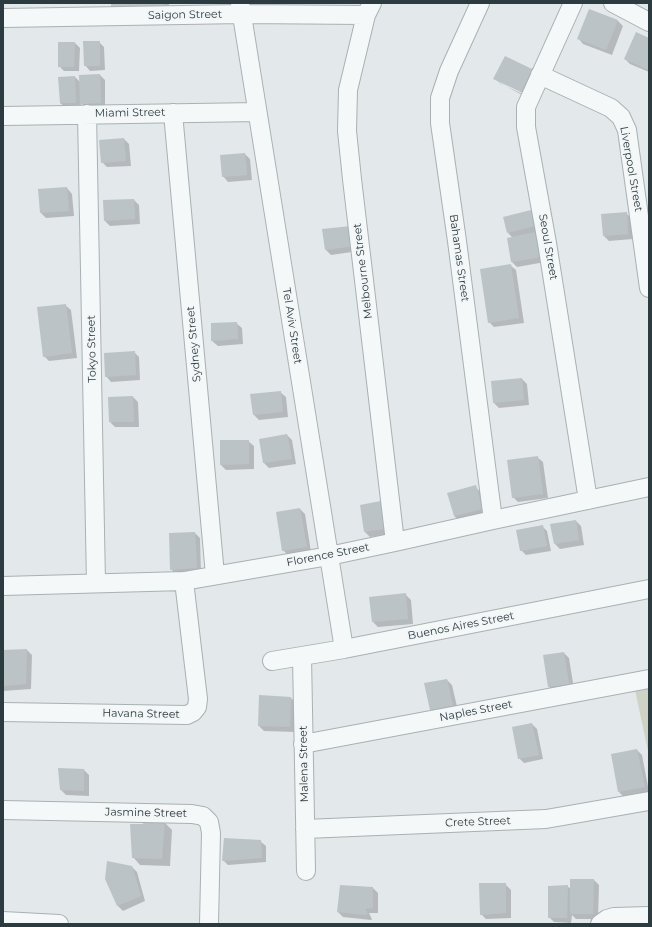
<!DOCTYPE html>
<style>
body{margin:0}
#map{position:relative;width:652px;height:927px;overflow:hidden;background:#e3e8ea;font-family:Montserrat,sans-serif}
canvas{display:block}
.frame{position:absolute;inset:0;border:4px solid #2c3b40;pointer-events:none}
</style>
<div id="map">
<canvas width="652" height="927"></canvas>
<div class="frame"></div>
</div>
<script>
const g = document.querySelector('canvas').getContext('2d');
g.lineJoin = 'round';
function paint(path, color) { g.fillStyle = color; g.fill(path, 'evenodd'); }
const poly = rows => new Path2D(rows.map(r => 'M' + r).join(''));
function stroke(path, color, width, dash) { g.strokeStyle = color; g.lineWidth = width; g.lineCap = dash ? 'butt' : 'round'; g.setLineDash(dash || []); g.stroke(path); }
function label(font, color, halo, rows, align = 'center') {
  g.font = font + ' Montserrat,sans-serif'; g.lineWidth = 3.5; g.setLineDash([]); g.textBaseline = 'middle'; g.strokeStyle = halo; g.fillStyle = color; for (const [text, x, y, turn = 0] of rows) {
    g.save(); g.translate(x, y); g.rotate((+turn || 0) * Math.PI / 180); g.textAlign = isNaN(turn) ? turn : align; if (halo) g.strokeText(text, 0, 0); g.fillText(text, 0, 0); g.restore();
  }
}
const green = poly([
 [649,688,649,756,635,690]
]);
const shadow = poly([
 [112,3,169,3,169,13,117,12,112,6],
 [590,10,618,21,623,26,612,55,583,44,578,38],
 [649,39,649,72,630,64,625,59],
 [99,42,104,47,105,70,90,71,85,65],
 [75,43,80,48,79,71,64,71,59,66],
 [505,57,532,70,537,75,526,97,500,83,494,78],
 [499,80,525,94,525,95,499,83],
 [100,75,105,80,105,108,86,108,81,103,81,107,66,108,60,103,75,77,81,83],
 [124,139,129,144,131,166,107,167,102,162],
 [245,154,250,159,252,180,228,182,223,176],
 [67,188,72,194,74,216,46,218,41,213],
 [134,200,139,205,140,224,110,226,105,221],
 [531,211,536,216,545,262,517,267,512,262,513,238,508,233],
 [626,213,631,218,633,239,609,241,604,236],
 [351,227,359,251,331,255,326,250],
 [510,265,516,270,524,323,494,327,489,322],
 [65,305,71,310,77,358,49,361,44,356],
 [236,323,242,328,243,344,218,346,212,341,212,324],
 [134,352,139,357,140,380,111,382,106,376],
 [522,379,527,384,529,405,499,408,494,403],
 [280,392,286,397,288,417,259,420,254,415],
 [133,397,138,402,139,427,115,427,110,422,109,398],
 [287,435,292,440,296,464,269,468,264,463,260,440],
 [248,441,254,446,254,469,226,470,221,465],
 [537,457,543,462,548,498,518,502,513,497],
 [475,486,480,492,486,514,460,521,454,516],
 [361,506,396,533,370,537,365,532],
 [300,509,305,514,311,552,288,555,283,550],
 [576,521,581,526,584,545,560,549,555,544],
 [542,526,547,531,551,551,526,555,521,550],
 [195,533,200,538,201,573,176,574,171,569],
 [406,595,411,600,413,624,378,627,373,622],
 [27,650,32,655,31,689,3,691,3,651],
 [564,653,569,658,574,689,554,692,549,687,544,656],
 [447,680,452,685,458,711,436,715,431,710],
 [291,698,296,703,295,732,264,731,259,726],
 [532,724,537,729,543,759,524,763,519,758],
 [637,750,642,755,649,792,624,797,619,792],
 [84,770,89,775,89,796,66,795,61,790],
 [164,822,172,830,170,866,140,865,133,857,142,825],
 [260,841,266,846,266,862,228,865,223,860],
 [132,867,137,872,145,901,123,911,118,906,106,879],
 [594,880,599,885,598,919,576,919,572,915,571,923,554,922,549,917,567,886,571,889],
 [505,884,511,890,511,918,486,919,481,914],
 [373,888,378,893,378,913,369,913,372,919,371,920,343,917,338,912]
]);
const building = poly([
 [111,3,164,3,164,8,111,7],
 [589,9,618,20,606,50,577,39],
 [636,32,649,38,649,70,624,59],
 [83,41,100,41,100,66,84,66],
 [58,42,75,42,74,67,58,67],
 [505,56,532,69,521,92,493,79],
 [100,74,101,103,80,104,79,75],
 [75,76,76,103,60,103,58,77],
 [124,138,126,161,101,163,99,140],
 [245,153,247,175,222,177,220,155],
 [67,187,69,211,40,213,38,189],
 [134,199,135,219,104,221,103,200],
 [531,210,535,226,507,233,503,217],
 [627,212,628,234,603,236,601,214],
 [351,226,354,246,325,250,322,229],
 [536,232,541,257,511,262,507,238],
 [511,264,519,318,488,323,480,269],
 [66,304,72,353,43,357,37,307],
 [237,322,238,339,211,341,211,323],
 [135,351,136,375,105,377,104,353],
 [522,378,524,400,493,403,491,381],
 [281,391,283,412,253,415,250,394],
 [133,396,134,422,109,422,108,397],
 [287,434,292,459,263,463,259,439],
 [220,440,249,440,249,464,220,465],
 [538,456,543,494,512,498,507,460],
 [476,485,482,509,454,516,447,493],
 [386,500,391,528,364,532,360,505],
 [300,508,307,547,282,551,276,512],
 [576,520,579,540,554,544,550,524],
 [543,525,547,546,520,551,516,530],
 [195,532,197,568,170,570,169,533],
 [406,593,408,619,372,622,369,597],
 [27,649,26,684,3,686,3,650],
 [564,652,569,684,548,687,543,655],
 [447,679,453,706,430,710,424,683],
 [259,695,291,697,290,727,258,726],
 [532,723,539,755,518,759,512,727],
 [637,749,645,787,618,792,611,754],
 [58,768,84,769,84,791,60,790],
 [148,821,165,821,162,859,132,858,130,824,142,824],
 [224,838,261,840,262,858,222,861],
 [107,861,132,866,141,896,117,906,105,879],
 [570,879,594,879,593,914,570,914],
 [479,883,506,883,506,913,480,915],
 [340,885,373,887,373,908,365,909,368,914,365,915,337,912],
 [568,885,567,918,548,918,548,886]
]);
const minor = poly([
 [240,3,344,649],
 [372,3,366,15,348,90,347,131,352,179,395,542],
 [480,3,449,71,440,98,440,123,457,241,493,520],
 [573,3,526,107,526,127,547,243,588,500],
 [613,3,649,22],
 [3,18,243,14,366,15],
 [540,75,611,108,621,117,627,130,649,288],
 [173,113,215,575],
 [87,114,96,583],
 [3,116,257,112],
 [3,586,184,581,329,556,395,542,493,520,649,487],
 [302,656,306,871],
 [272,661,344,649,649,589],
 [3,712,187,715,193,712,197,707,198,699,184,581],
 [303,744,649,679],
 [3,810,192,814,203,816,209,822,211,833,209,924],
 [305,829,546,819,649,801],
 [3,921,59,924],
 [600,924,607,919,614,917,649,916]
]);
const streetNames = [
 ["Saigon Street",185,15,-1],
 ["Miami Street",130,113,-1],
 ["Liverpool Street",631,169,80],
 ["Seoul Street",548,247,80],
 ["Bahamas Street",459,258,82],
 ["Melbourne Street",363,271,-97],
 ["Tel Aviv Street",292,326,81],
 ["Sydney Street",194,344,-95],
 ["Tokyo Street",92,349,-91],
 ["Florence Street",328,555,-11],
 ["Buenos Aires Street",461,626,-11],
 ["Naples Street",476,711,-11],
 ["Havana Street",141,714,1],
 ["Malena Street",304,764,-91],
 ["Jasmine Street",146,813,1],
 ["Crete Street",478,822,-2]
];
paint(green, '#ced3c5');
paint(shadow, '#0003');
paint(building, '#bbc3c6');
stroke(minor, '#a8b1b4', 20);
stroke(minor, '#f5f8f8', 18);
label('11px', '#2c3b40', '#f2f6f7', streetNames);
</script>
